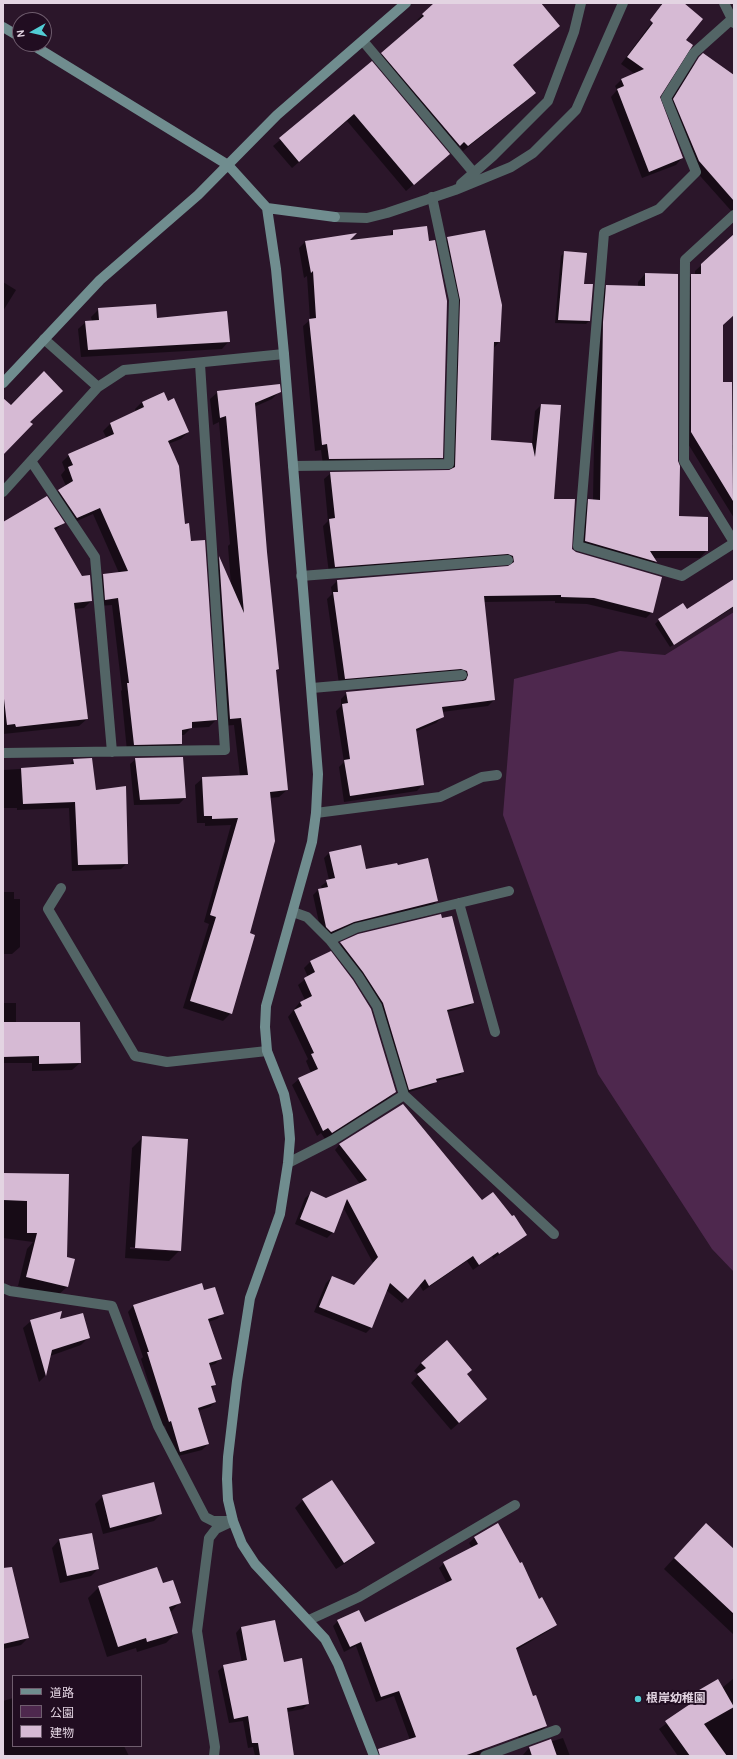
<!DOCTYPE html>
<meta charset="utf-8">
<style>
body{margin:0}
#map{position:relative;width:737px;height:1759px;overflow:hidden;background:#2b162a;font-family:Karla,"Noto Sans JP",sans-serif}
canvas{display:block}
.frame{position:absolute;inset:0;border:4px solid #e3d4e2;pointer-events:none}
.legend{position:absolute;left:12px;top:1675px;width:130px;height:72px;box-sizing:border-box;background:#210d21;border:1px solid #6f5d6e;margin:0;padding:5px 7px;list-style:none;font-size:12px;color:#e3d4e2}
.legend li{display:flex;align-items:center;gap:8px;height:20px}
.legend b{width:20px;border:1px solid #6f5d6e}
.north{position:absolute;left:12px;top:12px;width:40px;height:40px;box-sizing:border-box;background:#210d21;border:1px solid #6f5d6e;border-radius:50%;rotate:262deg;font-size:11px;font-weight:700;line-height:16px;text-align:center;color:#e3d4e2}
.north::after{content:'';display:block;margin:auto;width:14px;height:18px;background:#51ccd4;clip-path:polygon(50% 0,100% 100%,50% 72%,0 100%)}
</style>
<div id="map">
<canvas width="737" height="1759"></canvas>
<div class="frame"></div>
<ul class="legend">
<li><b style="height:5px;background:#708d8f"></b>道路</li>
<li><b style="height:11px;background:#4e284e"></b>公園</li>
<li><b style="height:11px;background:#d6bad4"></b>建物</li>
</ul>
<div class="north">N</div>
</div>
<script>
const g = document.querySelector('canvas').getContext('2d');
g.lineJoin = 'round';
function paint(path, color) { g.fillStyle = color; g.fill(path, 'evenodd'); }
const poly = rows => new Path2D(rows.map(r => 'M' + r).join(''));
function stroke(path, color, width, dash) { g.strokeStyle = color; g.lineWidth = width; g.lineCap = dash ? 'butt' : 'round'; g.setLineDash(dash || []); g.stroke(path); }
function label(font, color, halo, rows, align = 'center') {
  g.font = font + ' Karla,"Noto Sans JP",sans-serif'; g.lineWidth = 4; g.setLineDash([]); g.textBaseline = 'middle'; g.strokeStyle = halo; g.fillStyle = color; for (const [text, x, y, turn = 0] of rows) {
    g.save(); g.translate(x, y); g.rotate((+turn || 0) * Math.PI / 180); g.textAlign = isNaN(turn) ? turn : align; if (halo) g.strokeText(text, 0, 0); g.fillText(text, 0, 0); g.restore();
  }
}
const green = poly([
 [734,612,734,1272,712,1249,598,1074,503,815,514,679,620,651,665,655]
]);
const shadow = poly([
 [435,3,542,3,541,4,554,31,512,66,530,98,463,151,459,146,454,150,377,59,419,21,417,20],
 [660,3,682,3,684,41,658,98,682,158,676,165,642,178,611,97,617,90,615,86,622,79,635,74,621,64,653,21,668,24],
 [704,55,734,77,734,214,693,168,667,106,693,65],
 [371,63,441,161,406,191,347,121,292,168,273,146],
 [393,231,442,457,435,464,323,465,321,450,315,451,303,326,310,320,307,276,304,278,299,248,305,242,388,237],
 [734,235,734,295,723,276,722,383,731,446,734,444,734,518,685,439,686,281,692,275,695,275,695,271],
 [448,238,499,342,493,349,490,441,532,444,535,411,541,405,553,500,571,549,652,612,646,618,587,604,555,603,555,601,484,602,494,700,488,706,442,712,443,716,436,723,415,732,423,784,417,791,344,802,339,767,344,762,336,711,341,706,341,699,347,693,463,682,461,677,339,684,327,599,332,594,331,587,337,581,509,567,507,562,329,573,323,526,328,521,324,479,331,473,449,472,455,307,442,244],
 [565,252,582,285,589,321,586,324,555,323,561,256],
 [645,274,678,517,707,550,700,558,653,558,656,562,649,569,578,549,581,508,589,500,593,500,596,330,599,293,607,286,638,286,638,282],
 [3,282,16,290,3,311],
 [99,309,156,319,229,341,222,349,81,357,78,329,86,322,92,321,91,317],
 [44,372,29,422,3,453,3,412],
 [280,391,272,399,254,407,266,552,278,669,275,672,287,790,279,797,270,798,248,934,231,1013,223,1021,183,1008,209,924,204,922,231,825,205,826,205,823,197,823,195,785,203,778,240,776,234,725,222,726,212,564,219,558,231,585,228,546,230,544,219,422,213,425,210,399,218,392],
 [142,402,168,402,188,432,181,439,168,444,184,525,216,720,209,727,191,728,184,735,181,735,181,744,174,751,127,751,121,691,122,690,112,605,99,606,96,582,103,575,119,573,93,514,70,524,52,497,66,486,61,475,65,470,62,462,69,455,107,439,103,431,110,424,136,412,135,409],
 [63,523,55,531,91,601,84,608,74,609,87,719,79,726,3,734,3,524],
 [734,597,734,607,670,647,655,624,659,620],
 [136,759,185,798,179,804,134,805,130,764],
 [74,760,95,791,127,863,121,869,72,871,69,808,17,810,17,808,3,808,3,770,68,766],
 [360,846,366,870,437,901,432,906,326,937,321,932,313,895,318,890,322,889,321,886,329,880,324,858,329,853],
 [3,892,14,892,14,899,20,899,20,947,12,954,3,954],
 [358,935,473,1003,469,1006,447,1012,463,1071,460,1075,436,1081,432,1085,406,1093,379,1006,337,947],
 [330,953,395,1092,389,1098,325,1139,321,1133,317,1136,292,1085,299,1079,311,1073,306,1061,308,1059,288,1017,300,1002,305,1000,298,985,308,977,304,968,310,962],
 [3,1003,16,1003,16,1023,80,1063,72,1070,32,1071,32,1063,3,1063],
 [143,1137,180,1250,169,1261,125,1258,132,1148],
 [130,1247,171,1249,171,1251,130,1249],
 [340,1144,482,1202,526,1235,493,1259,492,1256,473,1270,467,1261,423,1291,419,1284,402,1303,386,1290,371,1328,366,1333,314,1312,326,1283,332,1277,354,1286,373,1263,343,1207,333,1232,327,1238,295,1224,305,1198,311,1193,326,1199,360,1184,335,1150],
 [3,1174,68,1175,66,1258,73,1260,67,1287,57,1296,18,1286,27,1249,33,1242,3,1238],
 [201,1284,204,1292,223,1313,217,1319,208,1322,221,1358,215,1364,209,1366,215,1385,211,1389,215,1402,210,1407,198,1411,208,1444,202,1450,174,1457,165,1426,163,1427,141,1359,143,1357,128,1312,133,1306],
 [31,1321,59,1321,89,1337,81,1345,50,1356,45,1376,39,1382,23,1328],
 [421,1363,466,1375,478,1406,451,1430,411,1383,418,1375,414,1371],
 [332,1481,373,1543,366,1550,336,1569,295,1508,303,1500],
 [103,1496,161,1514,154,1521,103,1534,95,1504],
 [695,1535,734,1550,734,1635,664,1569],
 [474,1538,538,1600,556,1624,550,1630,516,1650,532,1697,546,1726,541,1731,519,1739,484,1646,489,1746,480,1753,478,1756,405,1756,410,1740,394,1696,376,1702,356,1646,344,1652,333,1626,338,1621,364,1623,447,1583,439,1568,444,1563,472,1548,469,1543],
 [59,1540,98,1569,91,1576,60,1583,52,1548],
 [162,1584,179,1603,170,1613,177,1632,166,1643,137,1652,136,1648,107,1657,88,1598,99,1587],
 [3,1609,28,1638,21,1645,3,1649],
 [241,1627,283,1663,308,1704,303,1709,287,1712,293,1756,255,1756,253,1747,248,1748,243,1721,229,1723,218,1671,224,1666,242,1663,236,1633],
 [734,1678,734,1756,678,1756,659,1729,695,1702,692,1697,699,1690,718,1680,722,1688],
 [13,1698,13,1746,124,1746,129,1756,6,1756,3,1748,3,1701],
 [563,1738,570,1756,522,1756,529,1748]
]);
const building = poly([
 [434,3,541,3,560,26,513,65,536,93,468,146,464,142,460,146,381,53,424,16,422,14],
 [663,3,684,3,703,19,686,40,693,45,660,97,683,158,649,172,617,89,624,86,621,79,644,69,627,57,653,23,650,20],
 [703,53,734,75,734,201,699,161,673,99,699,57],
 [372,61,450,154,414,185,354,114,299,162,279,138],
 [427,226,429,241,435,240,447,301,443,458,329,459,327,444,322,445,309,319,316,318,313,271,311,273,305,241,357,233,350,240,393,235,393,230],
 [485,230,502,305,500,342,494,342,491,440,532,443,535,457,541,404,561,405,554,499,575,499,572,549,576,552,662,577,653,613,594,598,561,597,561,595,484,596,495,700,442,707,444,717,416,729,424,785,350,796,344,760,350,759,342,704,348,703,346,692,463,681,466,680,468,675,467,671,461,669,345,679,333,592,338,592,337,580,508,566,514,562,513,556,508,554,335,567,329,519,335,518,330,472,449,470,455,467,460,300,447,237],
 [734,234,734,315,723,325,723,382,732,382,733,501,691,432,691,274,701,274,701,264],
 [564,251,587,253,584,284,593,284,590,321,558,320],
 [645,273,678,274,678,461,680,466,679,516,708,517,708,551,650,551,657,562,585,541,588,499,600,500,603,322,606,285,645,286],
 [156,304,157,318,227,311,230,342,88,350,85,321,99,320,98,308],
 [44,371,63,391,30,422,33,424,3,455,3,398,11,405],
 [280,384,281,392,255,403,267,552,279,669,276,670,288,790,270,792,275,841,250,933,255,935,232,1014,190,1001,216,917,210,915,238,818,212,819,212,816,204,816,202,777,248,775,241,718,230,719,219,556,244,613,226,416,220,418,217,391],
 [164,392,168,401,174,398,189,432,168,441,179,466,185,524,189,523,191,541,205,540,217,720,192,722,192,728,182,730,182,744,134,745,127,683,129,683,118,598,105,600,103,574,128,571,100,508,77,518,58,490,73,481,68,467,73,465,68,454,114,434,110,423,144,407,142,402],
 [47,496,65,523,54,528,82,576,90,575,92,601,74,603,88,719,16,727,15,724,7,725,3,690,3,522],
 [734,579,734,606,674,645,658,619,683,603,687,609],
 [183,757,186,798,140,800,135,758],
 [92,758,96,790,126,786,128,864,78,865,75,802,23,804,21,768,74,764,73,759],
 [361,845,366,869,397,863,398,865,428,858,438,901,354,922,331,932,326,927,318,889,328,887,326,880,335,878,329,852],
 [441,914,442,918,452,916,474,1003,447,1010,464,1072,436,1079,437,1082,409,1090,383,1003,363,972,340,942,358,934],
 [331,951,353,980,371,1009,396,1092,332,1133,328,1128,323,1131,298,1078,318,1069,311,1054,314,1053,294,1010,302,1006,300,1002,312,996,304,978,315,972,310,961],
 [3,1022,80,1022,81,1063,39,1064,39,1056,3,1057],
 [403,1104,482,1200,493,1192,512,1216,514,1215,527,1235,499,1254,498,1252,479,1265,473,1256,429,1286,425,1279,408,1299,390,1283,372,1328,319,1307,332,1276,354,1285,378,1257,347,1199,334,1233,300,1219,311,1191,326,1198,367,1180,339,1144],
 [142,1136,188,1139,181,1251,135,1248],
 [3,1173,69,1174,67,1257,75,1259,68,1287,26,1277,37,1233,27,1233,27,1201,3,1200],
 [202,1283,204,1290,215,1287,224,1314,208,1319,222,1359,209,1363,216,1385,211,1386,216,1402,198,1408,209,1444,180,1452,171,1421,169,1422,147,1352,149,1352,133,1305],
 [62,1311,60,1319,83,1313,90,1338,52,1350,46,1376,30,1320],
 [447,1340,472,1370,467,1374,487,1399,459,1423,417,1374,426,1368,421,1363],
 [332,1480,375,1543,344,1563,302,1499],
 [154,1482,162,1514,110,1528,102,1495],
 [498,1523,520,1563,522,1562,539,1599,542,1597,557,1625,516,1648,533,1696,536,1695,547,1726,464,1756,380,1756,378,1749,416,1737,399,1691,381,1697,361,1642,350,1647,337,1620,359,1610,365,1622,452,1580,443,1562,478,1544,474,1537],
 [706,1523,734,1549,734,1614,674,1558],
 [92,1533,99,1569,67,1576,59,1539],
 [12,1567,29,1638,3,1644,3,1568],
 [157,1567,163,1583,173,1580,181,1603,169,1607,178,1633,147,1642,146,1638,118,1647,98,1586],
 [275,1620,284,1662,302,1658,309,1704,287,1708,294,1756,260,1756,258,1743,252,1743,248,1716,234,1719,223,1665,247,1660,241,1627],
 [718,1679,734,1707,704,1724,727,1756,690,1756,665,1721,702,1696,699,1690],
 [551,1739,557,1756,532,1756,529,1747]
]);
const lane = poly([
 [363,41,474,173],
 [44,339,98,387],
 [31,461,95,557,112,752],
 [293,466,449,464,454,300,432,197],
 [3,492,98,387,124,370,284,354],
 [301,576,508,560],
 [312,688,462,675],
 [3,753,225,750,200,364],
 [316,813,440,797,482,777,497,775],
 [61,888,48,909,135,1056,167,1062,267,1051],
 [459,903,495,1032],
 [293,912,307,917,330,940,358,976,377,1006,404,1095,554,1234],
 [330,940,356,928,509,891],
 [288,1163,333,1140,404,1095],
 [309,1620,359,1597,515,1505],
 [485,1756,556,1730]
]);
const street = poly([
 [724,3,734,23],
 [732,19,694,53,666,98,696,172,659,209,604,233,578,546,682,576,734,543],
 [461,184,493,156,548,101,574,32,581,3],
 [734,215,685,260,684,461,734,542],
 [335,217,367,218,387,213,455,190,511,167,533,153,576,110,623,3],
 [3,1288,10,1291,112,1306,158,1426,205,1517,213,1521,233,1521,216,1529,209,1538,197,1631,215,1747,214,1756]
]);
const secondary = poly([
 [3,27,20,37],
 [31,44,228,165,267,208,335,217],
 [267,208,276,269,284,354,318,774,316,813,312,842,266,1006,265,1027,267,1051,284,1094,288,1115,290,1139,288,1163,280,1214,250,1298,237,1381,228,1457,227,1479,228,1500,233,1521,242,1544,255,1564,325,1639,338,1664,374,1756],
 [3,383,100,280,198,195,277,115,406,3]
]);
const markers = [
 [638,1699,4,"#51ccd4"]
];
const poiNames = [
 ["根岸幼稚園",646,1699]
];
paint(green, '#4e284e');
paint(shadow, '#0007');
paint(building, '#d6bad4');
stroke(lane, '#536566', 10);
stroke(street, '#536566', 10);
stroke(secondary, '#708d8f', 10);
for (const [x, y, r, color] of markers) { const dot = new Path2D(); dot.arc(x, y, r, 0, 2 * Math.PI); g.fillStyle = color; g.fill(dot); stroke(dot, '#210d21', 1.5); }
label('bold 12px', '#e3d4e2', '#210d21', poiNames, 'left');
</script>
